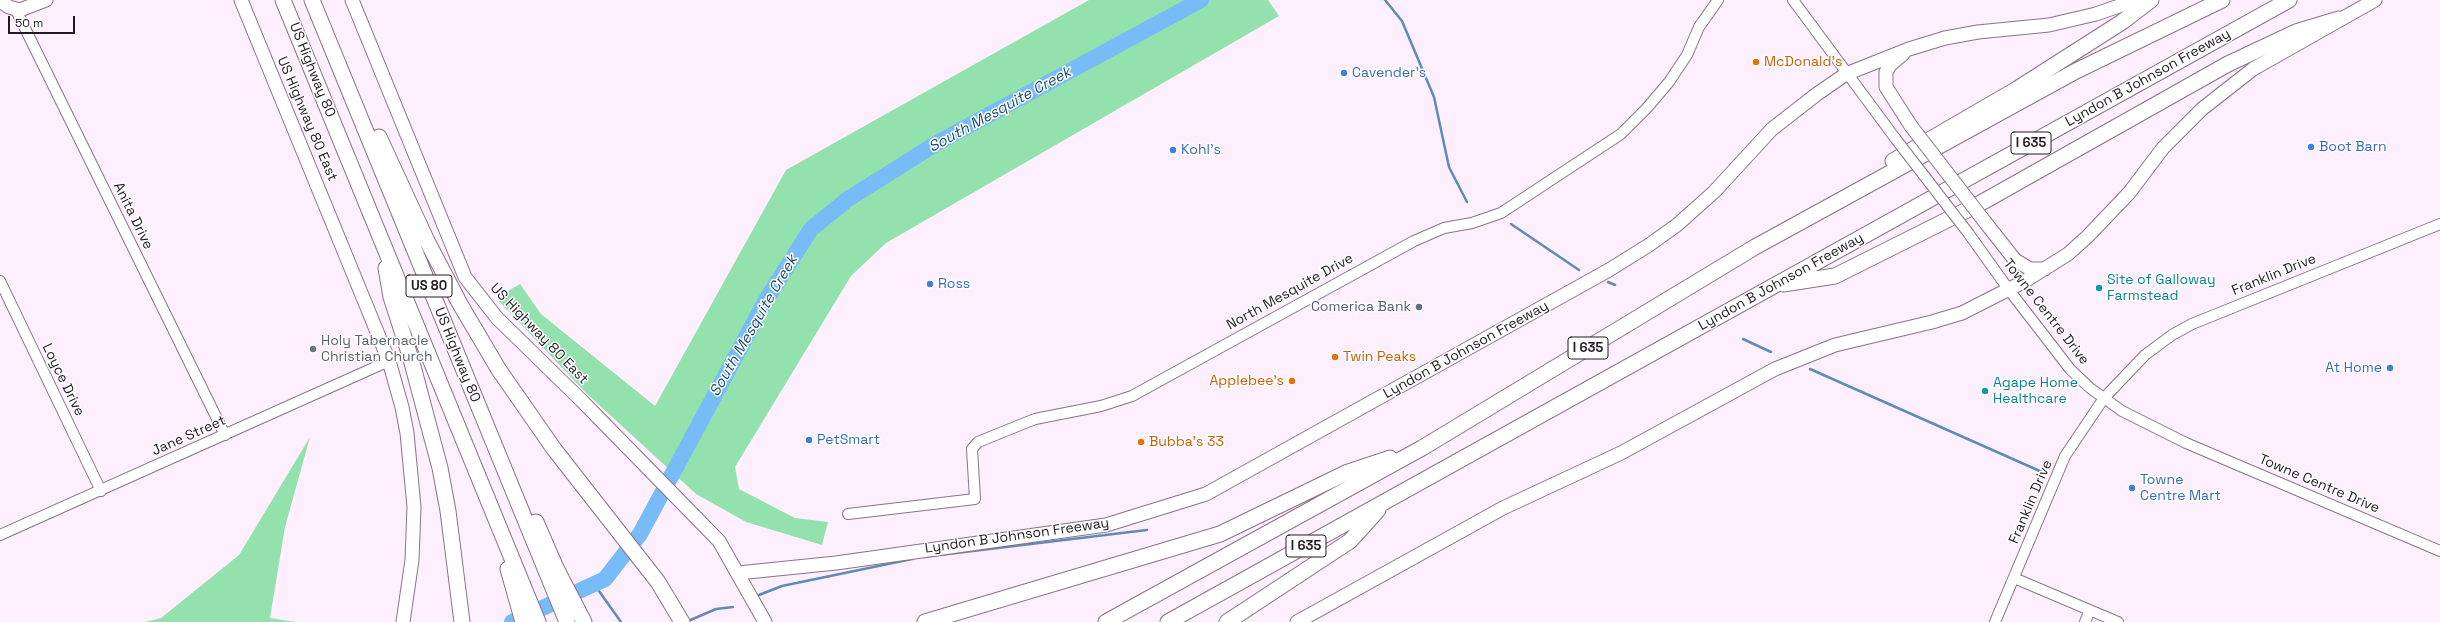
<!DOCTYPE html>
<style>
body{margin:0}
#map{position:relative;width:2440px;height:622px;overflow:hidden;background:#feeffe;font-family:"Space Grotesk",sans-serif}
canvas{display:block}
.scale{position:absolute;left:8px;top:16px;width:67px;height:18px;box-sizing:border-box;border:2px solid #221921;border-top:0;padding-left:5px;font-size:12px;line-height:14px;white-space:nowrap;color:#221921;-webkit-text-stroke:3px #fff;paint-order:stroke}
</style>
<div id="map">
<canvas width="2440" height="622"></canvas>
<div class="scale">50 m</div>
</div>
<script>
const g = document.querySelector('canvas').getContext('2d');
g.lineJoin = 'round';
function paint(path, color) { g.fillStyle = color; g.fill(path, 'evenodd'); }
const poly = rows => new Path2D(rows.map(r => 'M' + r).join(''));
function stroke(path, color, width, dash) { g.strokeStyle = color; g.lineWidth = width; g.lineCap = dash ? 'butt' : 'round'; g.setLineDash(dash || []); g.stroke(path); }
function label(font, color, halo, rows, align = 'center') {
  g.font = font + ' "Space Grotesk",sans-serif'; g.lineWidth = 3; g.setLineDash([]); g.textBaseline = 'middle'; g.strokeStyle = halo; g.fillStyle = color; for (const [text, x, y, turn = 0] of rows) {
    g.save(); g.translate(x, y); g.rotate((+turn || 0) * Math.PI / 180); g.textAlign = isNaN(turn) ? turn : align; if (halo) g.strokeText(text, 0, 0); g.fillText(text, 0, 0); g.restore();
  }
}
const green = poly([
 [1089,0,1268,0,1279,16,886,243,851,276,735,467,739,489,795,518,828,522,822,545,746,522,696,494,585,392,499,301,506,292,520,284,541,314,655,406,786,170],
 [310,437,285,527,270,618,296,622,145,622,161,618,239,555]
]);
const stream = poly([
 [1385,0,1402,21,1434,97,1449,167,1467,202],
 [1511,224,1579,270],
 [1608,282,1615,285],
 [1743,339,1771,352],
 [1810,369,2042,472],
 [923,557,1147,530],
 [594,584,621,622],
 [759,595,782,586,912,559],
 [686,622,716,609,733,607]
]);
const river = poly([
 [512,622,605,579,640,534,766,300,811,229,848,199,937,143,1201,0]
]);
const minor = poly([
 [1793,0,1895,138],
 [16,10,225,435],
 [1969,234,2009,290,2070,369,2090,388,2122,411,2186,443,2440,551],
 [0,281,101,491],
 [848,514,975,499,972,449,978,442,1035,419,1101,406,1132,396,1414,241,1444,228,1472,223,1501,213,1621,134,1646,109,1669,82,1687,55,1699,27,1718,0],
 [0,535,389,361],
 [2014,578,2118,622],
 [1995,622,2065,456,2104,398,2145,355,2172,335,2192,324,2440,224],
 [2085,622,2090,610]
]);
const major = poly([
 [241,0,389,361,402,407,407,433,414,507,412,560,403,622],
 [352,0,465,277,497,318,582,401,719,541,765,622],
 [0,1,9,7,20,10,46,0],
 [1903,54,1890,65,1886,72,1886,87,1911,126],
 [1985,222,2015,260,2030,269,2045,269],
 [738,573,836,563,1106,525,1206,494,1609,270,1649,245,1677,225,1714,192,1772,129,1817,94,1846,74,1909,49,1945,38,1978,32,2049,25,2096,14,2136,0],
 [1297,622,1503,508,1621,453,1775,369,1835,345,1932,322,1962,313,2025,281,2068,254,2088,236,2129,193,2163,148,2202,109,2253,69,2375,0]
]);
const highway = poly([
 [283,0,538,622],
 [312,0,567,622],
 [379,137,427,241,460,304,499,370,554,449,658,582,682,622],
 [1893,161,2017,89,2122,22,2151,0],
 [386,268,391,297,411,359,440,468,448,511,462,622],
 [1783,284,1835,276,1979,204,2228,64,2296,32,2339,19],
 [536,522,556,568,584,622],
 [508,569,523,622],
 [925,622,1220,534,1348,472,1390,458],
 [1106,622,1422,448,1755,247,2076,71,2222,0],
 [1168,622,2289,0],
 [1227,622,1350,541,1378,510]
]);
const minorBridge = poly([
 [1895,138,1969,234]
]);
const majorBridge = poly([
 [1911,126,1985,222]
]);
const markers = [
 [1756,62,4,"#e8710a"],
 [1344,73,4,"#3f7fe0"],
 [2311,147,4,"#3f7fe0"],
 [1173,150,4,"#3f7fe0"],
 [930,284,4,"#3f7fe0"],
 [2099,288,4,"#0f9aa8"],
 [1419,307,4,"#5c6f8a"],
 [313,349,4,"#6b7280"],
 [1335,357,4,"#e8710a"],
 [2390,368,4,"#3f7fe0"],
 [1292,381,4,"#e8710a"],
 [1985,391,4,"#0f9aa8"],
 [809,440,4,"#3f7fe0"],
 [1141,442,4,"#e8710a"],
 [2132,488,4,"#3f7fe0"]
];
const shields = [
 [2031,143,40],
 [429,286,46],
 [1588,348,40],
 [1306,546,40]
];
const shieldNames = [
 ["I 635",2031,143],
 ["US 80",429,286],
 ["I 635",1588,348],
 ["I 635",1306,546]
];
const foodNames = [
 ["McDonald's",1764,62],
 ["Twin Peaks",1343,357],
 ["Applebee's",1284,381,"right"],
 ["Bubba's 33",1149,442]
];
const streetNames = [
 ["US Highway 80",312,70,68],
 ["Lyndon B Johnson Freeway",2148,78,-29],
 ["US Highway 80 East",307,119,67],
 ["Anita Drive",133,216,64],
 ["Franklin Drive",2274,275,-22],
 ["Lyndon B Johnson Freeway",1781,282,-29],
 ["North Mesquite Drive",1290,292,-29],
 ["Towne Centre Drive",2046,312,52],
 ["US Highway 80 East",539,334,46],
 ["Lyndon B Johnson Freeway",1466,350,-29],
 ["US Highway 80",457,355,68],
 ["Loyce Drive",63,380,64],
 ["Jane Street",189,436,-24],
 ["Towne Centre Drive",2319,484,23],
 ["Franklin Drive",2031,502,-67],
 ["Lyndon B Johnson Freeway",1017,536,-8]
];
const shopNames = [
 ["Cavender's",1352,73],
 ["Boot Barn",2319,147],
 ["Kohl's",1181,150],
 ["Ross",938,284],
 ["At Home",2382,368,"right"],
 ["PetSmart",817,440],
 ["Towne",2140,480],
 ["Centre Mart",2140,496]
];
const cultureNames = [
 ["Site of Galloway",2107,280],
 ["Farmstead",2107,296],
 ["Agape Home",1993,383],
 ["Healthcare",1993,399]
];
const serviceNames = [
 ["Comerica Bank",1411,307]
];
const worshipNames = [
 ["Holy Tabernacle",321,341],
 ["Christian Church",321,357]
];
const waterNames = [
 ["South Mesquite Creek",1000,110,-29],
 ["South Mesquite Creek",754,326,-60]
];
paint(green, '#93e2ad');
stroke(stream, '#5e8bb7', 2.5);
stroke(river, '#77bcf7', 16);
stroke(minor, '#897388', 12);
stroke(major, '#897388', 15);
stroke(highway, '#897388', 17);
stroke(minor, '#fff', 10);
stroke(major, '#fff', 13);
stroke(highway, '#fff', 15);
stroke(minorBridge, '#897388', 12, []);
stroke(majorBridge, '#897388', 15, []);
stroke(minorBridge, '#fff', 10);
stroke(majorBridge, '#fff', 13);
for (const [x, y, r, color] of markers) { const dot = new Path2D(); dot.arc(x, y, r, 0, 2 * Math.PI); g.fillStyle = color; g.fill(dot); stroke(dot, '#fff', 1.5); }
for (const [x, y, w] of shields) { const box = new Path2D(); box.roundRect(x - w / 2, y - 11, w, 22, 3); g.fillStyle = '#fff'; g.fill(box); stroke(box, '#221921', 1); }
label('bold 13px', '#221921', null, shieldNames);
label('14px', '#c56008', '#fff', foodNames, 'left');
label('14px', '#221921', '#fff', streetNames);
label('14px', '#366cbe', '#fff', shopNames, 'left');
label('14px', '#0d838f', '#fff', cultureNames, 'left');
label('14px', '#4e5e75', '#fff', serviceNames, 'right');
label('14px', '#5b616d', '#fff', worshipNames, 'left');
label('italic 15px', '#184a71', '#fff', waterNames);
</script>
